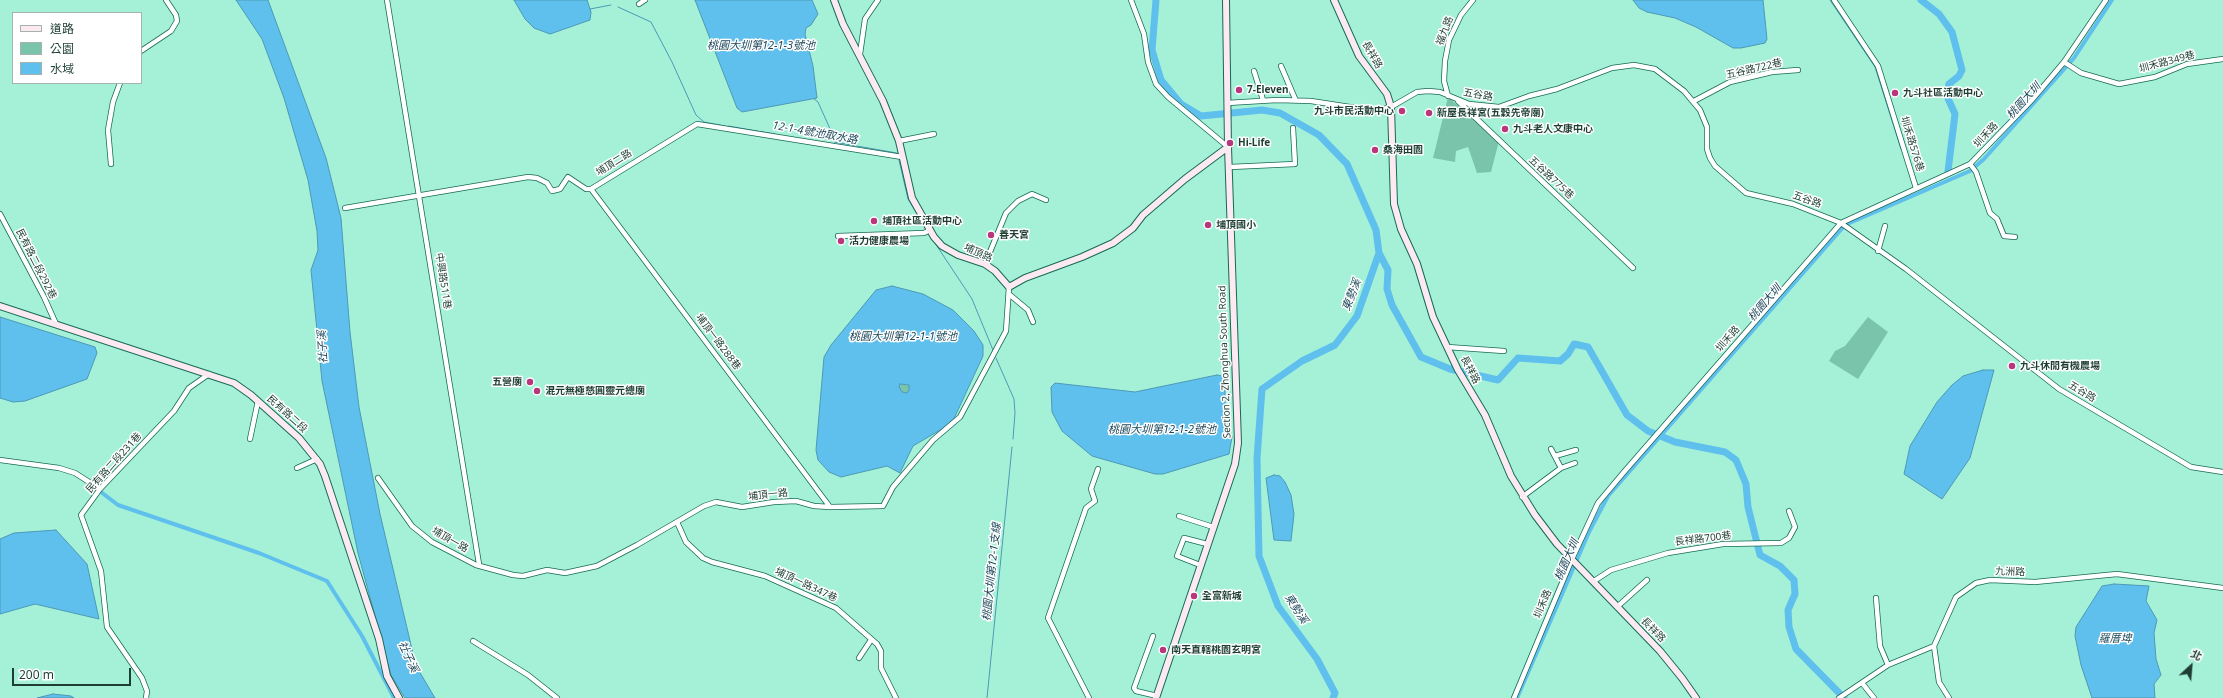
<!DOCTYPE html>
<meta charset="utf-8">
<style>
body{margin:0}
#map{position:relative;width:2223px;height:698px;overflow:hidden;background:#a5f1d7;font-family:"Noto Sans","Noto Sans TC",sans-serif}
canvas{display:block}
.legend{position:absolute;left:12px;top:12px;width:130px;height:72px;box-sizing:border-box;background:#fff;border:1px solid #a5b2ae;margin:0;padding:5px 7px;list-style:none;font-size:12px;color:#1e3e34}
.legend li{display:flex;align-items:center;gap:8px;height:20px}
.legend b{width:20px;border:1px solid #a5b2ae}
.north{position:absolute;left:2171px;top:646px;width:40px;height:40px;-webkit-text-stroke:3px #fff;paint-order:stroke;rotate:26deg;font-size:11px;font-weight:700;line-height:16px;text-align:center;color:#1e3e34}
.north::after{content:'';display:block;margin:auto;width:14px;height:18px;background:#1e3e34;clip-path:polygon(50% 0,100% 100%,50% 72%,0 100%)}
.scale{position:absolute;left:12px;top:668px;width:119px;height:18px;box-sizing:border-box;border:2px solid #1e3e34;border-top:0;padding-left:5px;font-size:12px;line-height:14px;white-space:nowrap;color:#1e3e34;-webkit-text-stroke:3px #fff;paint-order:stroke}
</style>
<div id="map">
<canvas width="2223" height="698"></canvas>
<ul class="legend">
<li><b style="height:5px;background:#fde9f2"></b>道路</li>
<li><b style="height:11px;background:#7bc4ac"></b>公園</li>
<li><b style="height:11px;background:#5fc0ed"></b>水域</li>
</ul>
<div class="north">北</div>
<div class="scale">200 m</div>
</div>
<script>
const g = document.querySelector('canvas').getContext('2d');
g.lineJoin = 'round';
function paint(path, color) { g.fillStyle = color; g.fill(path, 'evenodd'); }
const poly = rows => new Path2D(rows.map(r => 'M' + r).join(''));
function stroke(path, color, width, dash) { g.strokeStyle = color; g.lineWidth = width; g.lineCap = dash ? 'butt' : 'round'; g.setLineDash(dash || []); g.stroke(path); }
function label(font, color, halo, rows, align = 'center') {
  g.font = font + ' "Noto Sans","Noto Sans TC",sans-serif'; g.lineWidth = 3; g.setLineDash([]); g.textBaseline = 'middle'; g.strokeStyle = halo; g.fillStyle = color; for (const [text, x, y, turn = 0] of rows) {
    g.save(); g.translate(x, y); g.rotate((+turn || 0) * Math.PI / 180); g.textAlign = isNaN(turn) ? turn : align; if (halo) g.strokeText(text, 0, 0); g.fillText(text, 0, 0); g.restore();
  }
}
const green = poly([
 [1448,97,1499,141,1491,172,1477,173,1468,147,1456,151,1455,162,1433,158],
 [1868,317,1888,332,1858,379,1829,361,1835,351,1845,346],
 [900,384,909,385,910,390,906,393,902,392,898,387]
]);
const water = poly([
 [236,0,268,0,326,158,341,218,350,332,359,407,380,514,416,666,435,698,405,698,391,675,358,553,322,381,311,270,318,250,317,231,308,180,284,98,262,39,236,0],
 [514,0,587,0,591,12,590,20,550,34,534,28,525,19,514,0],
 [695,0,812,0,818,14,811,25,806,28,805,34,813,66,817,98,742,112,737,108,695,0],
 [1633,0,1763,0,1767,39,1765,43,1741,48,1733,48,1696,27,1675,18,1647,12,1639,8,1633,0],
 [892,286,923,294,953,310,974,331,983,345,983,356,952,423,913,446,900,473,887,466,841,477,829,472,818,460,816,450,824,357,831,345,876,290,892,286],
 [900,384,909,385,909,390,907,393,902,392,899,387,900,384],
 [0,317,95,347,97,353,87,379,25,401,13,402,0,398,0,317],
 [1983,370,1994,370,1970,458,1942,499,1904,474,1910,446,1937,402,1952,385,1963,376,1983,370],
 [1217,375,1222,376,1225,384,1225,417,1232,437,1229,454,1163,474,1155,474,1092,456,1062,431,1052,412,1051,387,1055,383,1135,392,1217,375],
 [1274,475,1280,476,1285,482,1291,495,1294,514,1291,541,1274,540,1266,478,1274,475],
 [56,530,87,564,99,619,35,604,0,614,0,539,14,533,56,530],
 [2114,584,2149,586,2146,601,2157,620,2154,633,2156,659,2161,675,2154,684,2155,698,2092,698,2081,665,2075,636,2076,627,2102,586,2114,584],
 [53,694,71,696,74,698,37,698,53,694]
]);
const stream = poly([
 [1830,0,1875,67,1901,149],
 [618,7,651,22,672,62,696,115,704,122,725,126],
 [590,9,611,5],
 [814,99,818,102,831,131,834,142,897,153,898,154],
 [728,126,775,134],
 [899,160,908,199,926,229],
 [929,234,972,299,993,350],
 [996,358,1014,399,1015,413,1013,439],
 [987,698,1012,447]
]);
const canal = poly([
 [97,489,118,505,259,553,327,581,362,636,394,698],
 [1517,698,1589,532,1608,496,1845,225,1970,171,1984,159,2074,58,2112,0]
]);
const river = poly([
 [1156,0,1152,50,1161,80,1181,104,1201,116,1262,110,1280,113,1319,135,1347,164,1376,230,1379,253,1357,316,1335,345,1302,361,1262,389,1257,458,1259,556,1278,606,1317,659,1335,693,1333,698],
 [1921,0,1939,14,1952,32,1962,70,1959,76,1949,84,1946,94,1955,114,1948,171],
 [1379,253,1388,270,1387,289,1392,305,1421,357,1450,369,1498,380,1518,358,1560,361,1568,354,1574,344,1588,347,1627,415,1648,431,1675,442,1725,452,1736,460,1746,484,1748,507,1760,555,1780,566,1794,580,1795,594,1788,610,1789,627,1796,649,1844,698]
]);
const street = poly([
 [387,0,479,564],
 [1131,0,1144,34,1148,62,1156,84,1168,97,1228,147],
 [1834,0,1878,66,1916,188],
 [639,4,645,0],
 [141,51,171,31,177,21,176,15,166,0],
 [860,54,865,19,878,0],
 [2064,62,2081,73,2119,84,2155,77,2187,64,2223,59],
 [1281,66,1296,101],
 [1254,71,1263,100],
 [1448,96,1444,81,1445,61,1449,40,1461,15,1473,0],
 [1458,101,1633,268],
 [1694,101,1730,82,1772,72,1798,70],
 [1227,103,1277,100,1311,101,1376,111,1391,107,1417,92,1428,91,1440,92,1469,104,1499,107,1529,96,1557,89,1612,68,1634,65,1655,69,1684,91,1700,110,1707,127,1707,149,1710,158,1715,166,1746,193,1793,204,1841,223,1906,269,2059,389,2191,467,2223,472],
 [899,141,934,134],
 [111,164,108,130,113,102,120,83],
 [1970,164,1976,172,1990,213,1997,219,2004,236,2015,237],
 [1230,167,1295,164,1293,128],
 [591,189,830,507],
 [345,208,528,177,537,178,547,183,552,191,560,189,568,177,586,189,591,189,697,124,902,157],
 [0,214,44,297,56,324],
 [838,236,924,233,930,230],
 [1878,251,1885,226],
 [985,264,1006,213,1018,201,1032,194,1046,200],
 [1010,295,1028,310,1033,322],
 [1447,347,1504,351],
 [250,439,258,401],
 [1551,449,1561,468],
 [1555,456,1576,450],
 [0,460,59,468,75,473,100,489],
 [297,468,317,459],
 [378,478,412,526,432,542,476,565,513,575,523,576,547,570,565,573,597,566,637,545,704,506,716,502,742,507,774,502,796,501,814,506,830,507,883,506,893,487,933,440,960,417,1006,331,1009,287],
 [1522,497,1561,468,1575,463],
 [1179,516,1213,527],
 [677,522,686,542,703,558,712,562,765,576,836,608,877,644,881,651,881,668,896,698],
 [1200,565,1177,556,1184,538,1207,544],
 [1594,581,1611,570,1668,553,1723,544,1781,543,1789,538,1795,527,1789,511],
 [1876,598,1880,646,1888,665],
 [1617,607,1647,580],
 [1153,636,1134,688,1136,691,1157,696],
 [473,641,528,675,557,698],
 [1934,646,1939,682,1949,698],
 [859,658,871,640],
 [1862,683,1874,698],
 [146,698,147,691,142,678,107,627,101,571,81,515,100,489,174,411,189,388,209,374],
 [1089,698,1048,618,1086,508,1095,501,1091,489,1098,469],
 [1514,698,1572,559,1598,503,1624,472,1841,223,1970,164,2031,101,2064,62,2106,0],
 [1839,698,1888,665,1934,646,1956,597,1976,583,1990,580,2035,582,2117,574,2223,588]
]);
const secondary = poly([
 [834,0,843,24,883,101,899,141,912,198,934,237,942,246,958,255,985,264,995,271,1009,287,1025,278,1082,257,1113,243,1133,228,1143,215,1185,179,1228,147],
 [1334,0,1359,56,1387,94,1391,107,1394,204,1401,229,1417,264,1433,317,1458,370,1485,415,1511,476,1535,515,1557,544,1660,651,1682,678,1696,698],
 [0,306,234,383,251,395,299,438,320,464,325,476,379,639,387,676,399,698],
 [1156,698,1235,464,1238,443,1228,147,1226,0]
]);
const markers = [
 [1239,90,4,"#b9367d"],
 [1895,93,4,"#b9367d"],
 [1402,111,4,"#b9367d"],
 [1429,113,4,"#b9367d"],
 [1505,129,4,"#b9367d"],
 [1230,143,4,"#b9367d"],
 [1375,150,4,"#b9367d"],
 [874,221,4,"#b9367d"],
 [1208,225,4,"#b9367d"],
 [991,235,4,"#b9367d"],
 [841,241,4,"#b9367d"],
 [2012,366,4,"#b9367d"],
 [530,382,4,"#b9367d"],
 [537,391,4,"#b9367d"],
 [1194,596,4,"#b9367d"],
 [1163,650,4,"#b9367d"]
];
const streetNames = [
 ["福九路",1445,31,-69],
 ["長祥路",1372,55,60],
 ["圳禾路349巷",2167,62,-15],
 ["五谷路722巷",1754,69,-13],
 ["五谷路",1478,95,10],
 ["圳禾路",1986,135,-47],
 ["圳禾路576巷",1912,144,73],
 ["埔頂二路",614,163,-32],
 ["五谷路775巷",1551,178,43],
 ["五谷路",1807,200,19],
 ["埔頂路",978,253,24],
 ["民有路二段292巷",36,264,63],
 ["中興路511巷",443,281,81],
 ["圳禾路",1728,339,-49],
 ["埔頂一路288巷",718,342,53],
 ["Section 2, Zhonghua South Road",1225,362,-92],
 ["長祥路",1470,370,62],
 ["五谷路",2082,392,31],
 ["民有路二段",287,414,42],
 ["民有路二段231巷",114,463,-48],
 ["埔頂一路",768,495,-6],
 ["長祥路700巷",1703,539,-7],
 ["埔頂一路",450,540,30],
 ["九洲路",2010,572,2],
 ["埔頂一路347巷",806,585,25],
 ["圳禾路",1543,604,-67],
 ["長祥路",1653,630,46]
];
const poiNames = [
 ["7-Eleven",1247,90],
 ["九斗社區活動中心",1903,93],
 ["九斗市民活動中心",1394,111,"right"],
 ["新屋長祥宮(五穀先帝廟)",1437,113],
 ["九斗老人文康中心",1513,129],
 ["Hi-Life",1238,143],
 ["桑海田園",1383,150],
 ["埔頂社區活動中心",882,221],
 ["埔頂國小",1216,225],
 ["善天宮",999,235],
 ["活力健康農場",849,241],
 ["九斗休閒有機農場",2020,366],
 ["五營廟",522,382,"right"],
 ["混元無極慈圓靈元總廟",545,391],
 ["全富新城",1202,596],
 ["南天直轄桃園玄明宮",1171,650]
];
const waterNames = [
 ["桃園大圳第12-1-3號池",761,46],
 ["桃園大圳",2024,101,-48],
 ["12-1-4號池取水路",815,133,10],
 ["東勢溪",1352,295,-69],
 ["桃園大圳",1765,303,-49],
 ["桃園大圳第12-1-1號池",903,337],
 ["社子溪",323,347,-93],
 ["桃園大圳第12-1-2號池",1162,430],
 ["桃園大圳",1567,560,-66],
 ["桃園大圳第12-1支線",992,572,-84],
 ["東勢溪",1296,609,57],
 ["羅厝埤",2115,639],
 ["社子溪",408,657,65]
];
paint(green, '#7bc4ac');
paint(water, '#5fc0ed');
stroke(water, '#4c99b6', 1);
stroke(stream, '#4c99b6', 1);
stroke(canal, '#5fc0ed', 4);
stroke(river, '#5fc0ed', 7);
stroke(street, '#186954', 6);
stroke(secondary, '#186954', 8);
stroke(street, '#fff', 4.5);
stroke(secondary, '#fde9f2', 6);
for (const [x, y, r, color] of markers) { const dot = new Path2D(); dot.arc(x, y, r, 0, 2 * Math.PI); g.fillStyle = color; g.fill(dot); stroke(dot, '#fff', 1.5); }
label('10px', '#1e3e34', '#fff', streetNames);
label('bold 10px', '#1e3e34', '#fff', poiNames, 'left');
label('italic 11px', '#1d475a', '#fff', waterNames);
</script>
